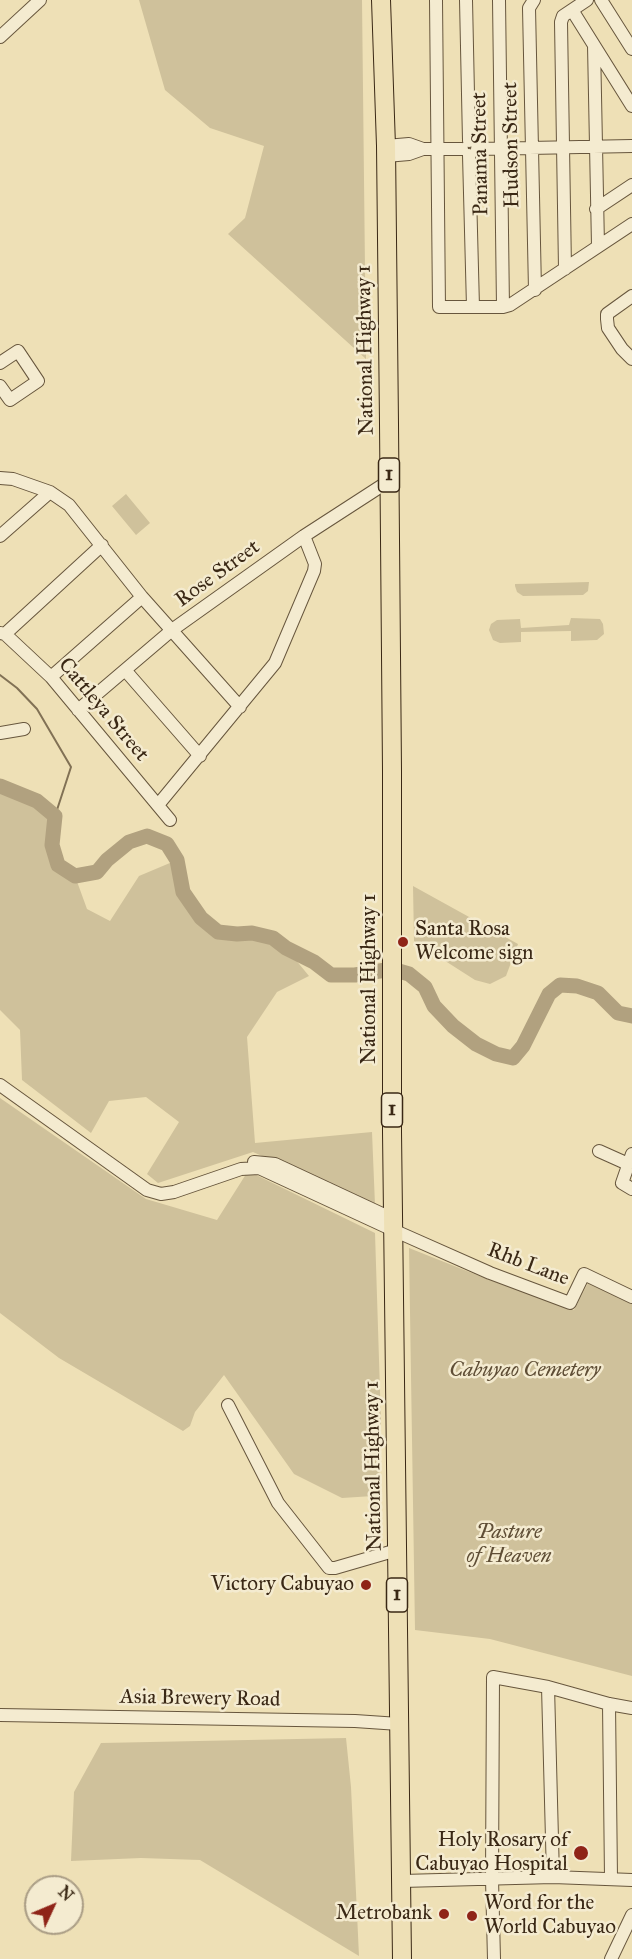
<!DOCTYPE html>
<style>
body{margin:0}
#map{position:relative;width:632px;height:1959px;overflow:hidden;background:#eee0b6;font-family:"IM FELL Great Primer",serif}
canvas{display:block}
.north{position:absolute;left:24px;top:1875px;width:60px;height:60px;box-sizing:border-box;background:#f4ebd0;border:2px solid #aa9d85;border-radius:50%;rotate:46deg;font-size:16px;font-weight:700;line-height:24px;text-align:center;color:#3a2815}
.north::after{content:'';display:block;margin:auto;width:21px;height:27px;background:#8f2418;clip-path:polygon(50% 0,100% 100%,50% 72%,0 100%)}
</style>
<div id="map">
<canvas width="632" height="1959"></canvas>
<div class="north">N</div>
</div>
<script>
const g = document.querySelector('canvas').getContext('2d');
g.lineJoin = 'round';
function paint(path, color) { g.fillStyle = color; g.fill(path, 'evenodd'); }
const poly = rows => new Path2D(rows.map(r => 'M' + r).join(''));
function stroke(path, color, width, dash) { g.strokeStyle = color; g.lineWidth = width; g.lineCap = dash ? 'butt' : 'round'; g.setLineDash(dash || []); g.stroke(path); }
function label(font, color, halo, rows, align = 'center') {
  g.font = font + ' "IM FELL Great Primer",serif'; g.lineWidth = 5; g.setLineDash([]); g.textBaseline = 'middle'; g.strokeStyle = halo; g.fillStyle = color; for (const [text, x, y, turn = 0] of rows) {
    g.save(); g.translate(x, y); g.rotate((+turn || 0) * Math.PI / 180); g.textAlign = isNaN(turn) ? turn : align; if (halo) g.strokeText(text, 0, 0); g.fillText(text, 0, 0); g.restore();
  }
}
const green = poly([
 [139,0,362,0,366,359,228,234,245,218,264,146,210,128,165,90],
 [126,494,150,523,136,535,112,506],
 [589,582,588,591,583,595,523,596,517,592,515,586,515,584],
 [571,618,600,619,603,624,604,634,597,640,571,641,571,631,521,632,521,642,500,643,493,640,489,630,491,624,497,620,520,619,521,628,569,625],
 [0,786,37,801,55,816,52,845,58,865,75,876,87,909,110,921,139,876,177,860,183,892,201,918,218,932,237,934,252,933,273,938,286,948,309,976,277,992,247,1037,255,1143,372,1132,375,1205,253,1152,158,1183,147,1174,179,1122,146,1097,109,1101,91,1133,22,1080,20,1030,0,1010],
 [413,886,518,944,506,976,490,984,475,980,414,941],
 [0,1098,146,1199,217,1220,248,1171,375,1233,381,1423,379,1498,373,1496,342,1498,294,1474,224,1375,195,1412,190,1426,183,1431,59,1358,0,1313],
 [409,1248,487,1279,574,1310,588,1283,591,1281,632,1301,632,1676,490,1639,415,1630],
 [346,1738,351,1787,359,1956,200,1860,141,1858,71,1861,74,1792,101,1743]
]);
const stream = poly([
 [0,675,17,688,37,709,71,767,55,816]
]);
const river = poly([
 [0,786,37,801,55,816,52,845,58,865,75,876,97,872,107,860,129,842,147,836,167,844,177,860,183,892,201,918,218,932,237,934,252,933,273,938,286,948,314,962,331,975,355,975,392,969,409,974,425,987,434,1006,453,1026,476,1044,496,1054,513,1058,523,1046,549,994,560,985,577,986,598,993,618,1013,632,1016]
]);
const minor = poly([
 [436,0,439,307,503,307,510,305,632,224],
 [466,0,469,141],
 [499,0,503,307],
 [534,0,529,8,535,290],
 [601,0,632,49],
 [572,10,632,106],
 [0,37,40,0],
 [594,45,598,246],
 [386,146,409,144,423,149],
 [477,149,632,146],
 [469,155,473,307],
 [386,156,409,154,423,149,462,149],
 [596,209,632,185],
 [565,269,561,22,563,16,587,0],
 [632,296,607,314,607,319,608,328,622,349,632,359],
 [0,363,18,351,38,381,10,400,0,386],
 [0,478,13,479,50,492,69,505,142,597,240,707],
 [0,536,50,492],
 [0,633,5,634,51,677,170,820],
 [5,634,102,545],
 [125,670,200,756],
 [51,677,142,597],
 [78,710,172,630,304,536,389,481],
 [0,733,24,729],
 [158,805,275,663,314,571,315,564,304,536],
 [0,1085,147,1190,161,1194,174,1192,241,1169,259,1168,393,1230,490,1273,570,1303,584,1274,632,1297],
 [599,1151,628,1164],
 [632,1154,622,1183,632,1189],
 [254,1162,275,1164,393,1219],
 [228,1405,278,1503,329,1568,335,1568,397,1550],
 [548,1687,553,1877],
 [609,1704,611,1878],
 [0,1715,355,1721,399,1724],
 [402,1881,553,1877,632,1880],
 [494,1959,492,1879,493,1677,548,1687,609,1704,632,1708],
 [611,1959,632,1915]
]);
const highway = poly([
 [381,0,386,146,389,424,392,771,392,1132,402,1959]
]);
const markers = [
 [403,942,6,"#8f2418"],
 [366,1585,6,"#8f2418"],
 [581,1853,8,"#8f2418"],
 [444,1914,6,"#8f2418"],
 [472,1916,6,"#8f2418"]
];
const shields = [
 [389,475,21],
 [392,1110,21],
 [397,1595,21]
];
const shieldNames = [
 ["1",389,475],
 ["1",392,1110],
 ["1",397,1595]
];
const streetNames = [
 ["Hudson Street",512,145,-91],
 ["Panama Street",481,154,-91],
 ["National Highway 1",366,350,-91],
 ["Rose Street",218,574,-36],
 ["Cattleya Street",103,710,50],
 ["National Highway 1",370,979,-90],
 ["Rhb Lane",528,1265,21],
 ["National Highway 1",374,1466,-91],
 ["Asia Brewery Road",200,1699,1]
];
const poiNames = [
 ["Santa Rosa",415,930,"left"],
 ["Welcome sign",415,954,"left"],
 ["Victory Cabuyao",354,1585],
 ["Holy Rosary of",568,1841],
 ["Cabuyao Hospital",568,1865],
 ["Word for the",484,1904,"left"],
 ["World Cabuyao",484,1928,"left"],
 ["Metrobank",432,1914]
];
const parkNames = [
 ["Cabuyao Cemetery",525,1371],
 ["Pasture",509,1533],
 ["of Heaven",509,1557]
];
paint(green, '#cfc19b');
stroke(stream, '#817155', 2);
stroke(river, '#b1a17f', 15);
stroke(minor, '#67563d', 14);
stroke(highway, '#3a2815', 20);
stroke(minor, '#f4ebd0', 12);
stroke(highway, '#eee0b6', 18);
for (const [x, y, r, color] of markers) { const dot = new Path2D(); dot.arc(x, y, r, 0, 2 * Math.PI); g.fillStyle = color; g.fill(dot); stroke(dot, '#f4ebd0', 2); }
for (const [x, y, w] of shields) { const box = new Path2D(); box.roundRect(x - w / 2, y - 17, w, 34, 4.5); g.fillStyle = '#f4ebd0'; g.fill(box); stroke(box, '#3a2815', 1.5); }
label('bold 20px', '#3a2815', null, shieldNames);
label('21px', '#3a2815', '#f4ebd0', streetNames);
label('21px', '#3a2815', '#f4ebd0', poiNames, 'right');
label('italic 21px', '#5f4e36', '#f4ebd0', parkNames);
</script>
